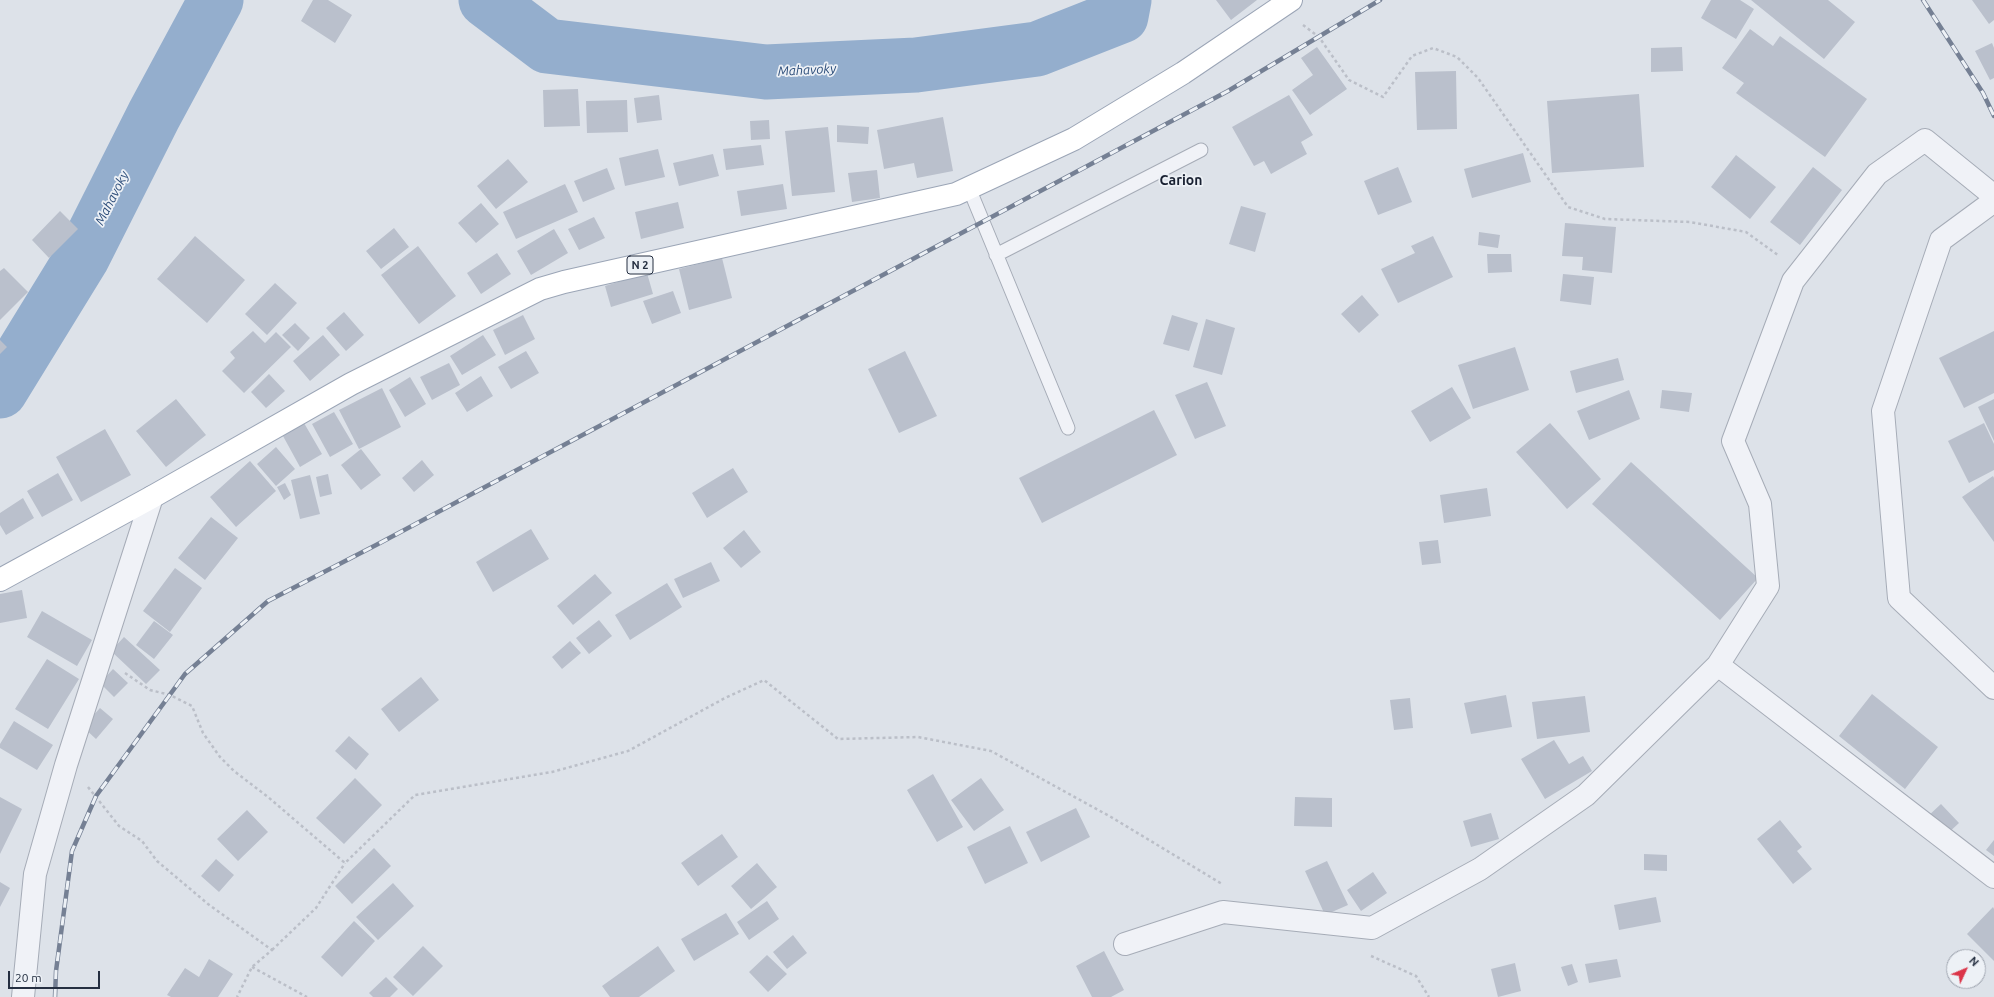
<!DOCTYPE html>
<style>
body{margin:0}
#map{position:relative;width:1994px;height:997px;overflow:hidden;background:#dde2e9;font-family:Ubuntu,sans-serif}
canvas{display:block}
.north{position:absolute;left:1946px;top:949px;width:40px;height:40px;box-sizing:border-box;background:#edf1f6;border:1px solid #9da3ae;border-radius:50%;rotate:46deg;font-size:11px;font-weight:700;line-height:16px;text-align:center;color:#252f41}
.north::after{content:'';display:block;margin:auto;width:14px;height:18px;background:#db3549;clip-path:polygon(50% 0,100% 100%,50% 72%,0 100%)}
.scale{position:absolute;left:8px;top:971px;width:92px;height:18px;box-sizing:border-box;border:2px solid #252f41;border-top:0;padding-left:5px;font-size:12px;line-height:14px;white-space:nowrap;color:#252f41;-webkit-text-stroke:3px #edf1f6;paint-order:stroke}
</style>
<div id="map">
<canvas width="1994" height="997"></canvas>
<div class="north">N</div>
<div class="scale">20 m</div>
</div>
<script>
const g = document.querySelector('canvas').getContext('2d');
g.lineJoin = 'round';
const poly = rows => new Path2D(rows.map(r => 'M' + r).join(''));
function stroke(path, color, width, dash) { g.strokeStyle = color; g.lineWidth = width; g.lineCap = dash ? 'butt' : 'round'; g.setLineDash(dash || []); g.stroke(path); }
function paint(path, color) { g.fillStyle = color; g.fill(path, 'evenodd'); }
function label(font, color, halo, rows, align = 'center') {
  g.font = font + ' Ubuntu,sans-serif'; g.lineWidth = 3.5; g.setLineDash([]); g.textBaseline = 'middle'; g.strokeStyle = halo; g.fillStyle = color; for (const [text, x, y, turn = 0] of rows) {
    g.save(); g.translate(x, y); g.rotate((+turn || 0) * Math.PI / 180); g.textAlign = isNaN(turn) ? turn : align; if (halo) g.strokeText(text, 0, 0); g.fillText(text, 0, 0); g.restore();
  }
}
const river = poly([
 [486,0,547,46,766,72,916,65,1037,49,1121,16,1124,0],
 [0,391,83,256,154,115,216,0]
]);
const building = poly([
 [313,0,328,0,352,15,335,43,301,21],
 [1216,0,1257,0,1231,20],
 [1711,0,1740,0,1754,9,1736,39,1701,18],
 [1751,0,1828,0,1855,22,1824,59],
 [1972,0,1994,0,1994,20,1989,24],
 [1750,29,1773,46,1780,36,1867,99,1825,157,1736,93,1744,83,1722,68],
 [1992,43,1994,48,1994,78,1990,80,1975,51],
 [1317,47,1347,89,1310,115,1292,90,1313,75,1301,58],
 [1682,47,1683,71,1651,72,1651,48],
 [1456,71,1457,129,1417,130,1415,72],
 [578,89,580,126,544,127,543,90],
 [1639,94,1644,167,1552,173,1547,101],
 [659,95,662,120,637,123,634,98],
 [1289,95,1313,135,1301,142,1307,154,1271,174,1264,161,1254,166,1232,127],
 [627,100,628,132,587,133,586,101],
 [943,117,953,171,917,178,914,163,884,169,877,130],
 [769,120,770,139,751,140,750,121],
 [837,125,869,127,868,144,837,142],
 [828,127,835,192,792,196,785,131],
 [761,145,764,165,726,170,723,149],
 [658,149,665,177,625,186,619,158],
 [1523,153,1531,182,1472,198,1464,169],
 [713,154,719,176,679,186,673,163],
 [1736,155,1776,187,1750,219,1711,187],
 [508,159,528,182,496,209,477,186],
 [1398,167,1412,202,1378,215,1364,181],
 [1813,167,1842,190,1800,245,1770,222],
 [607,168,615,189,583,202,574,181],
 [877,170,880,198,852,202,848,173],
 [565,184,578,212,516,239,503,212],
 [783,184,787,209,741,216,737,191],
 [678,202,684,228,641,239,635,212],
 [481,203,499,224,476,243,458,223],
 [1241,206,1266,213,1255,252,1229,244],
 [60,211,78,229,49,258,32,240],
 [594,217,605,238,579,250,568,229],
 [1565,223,1616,227,1612,273,1582,270,1583,257,1562,256],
 [394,228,409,247,381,269,366,251],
 [554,229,568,253,531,275,517,251],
 [1479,232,1500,235,1498,248,1478,245],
 [195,236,245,280,207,323,157,279],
 [1433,236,1453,277,1398,303,1381,269,1415,253,1411,246],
 [418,246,456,296,419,324,381,275],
 [497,253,511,274,481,294,467,273],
 [1487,254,1511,254,1512,272,1488,273],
 [722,258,732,298,689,310,679,269],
 [4,268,28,292,0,320,0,271],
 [647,273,653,294,611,307,605,286],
 [1563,274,1594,277,1591,305,1560,301],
 [275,283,297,303,267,335,245,314],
 [673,291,681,313,652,324,643,301],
 [1362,295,1379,315,1359,333,1341,314],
 [344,312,364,335,346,351,326,328],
 [523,315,535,339,505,355,493,330],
 [1172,315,1198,323,1189,351,1163,344],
 [1206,319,1235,328,1222,375,1193,367],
 [295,323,310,338,298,351,282,335],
 [253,331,265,343,276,332,291,347,244,393,222,371,235,358,230,352],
 [1994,331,1994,393,1964,408,1939,358],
 [323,335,340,355,310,381,293,361],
 [483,335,496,355,462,375,450,356],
 [0,340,7,347,0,354],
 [1515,347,1529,390,1473,409,1458,365],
 [526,351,539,373,511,389,498,367],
 [905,351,937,416,899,433,868,369],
 [1618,358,1624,380,1576,393,1570,371],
 [449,363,460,385,432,400,420,377],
 [269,374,285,391,266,408,251,392],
 [481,376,493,396,467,412,455,393],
 [410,377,426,404,405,417,389,390],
 [1207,382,1226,426,1195,439,1175,395],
 [1452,387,1471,418,1430,442,1411,411],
 [382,388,401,427,359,449,339,410],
 [1629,390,1640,419,1589,440,1577,411],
 [1662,390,1692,393,1689,412,1660,408],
 [176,399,206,435,166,467,136,431],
 [1994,399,1994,441,1978,407],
 [1154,410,1177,455,1042,523,1019,478],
 [334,412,353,444,330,457,312,424],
 [304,423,322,454,300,467,283,436],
 [1550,423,1601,479,1567,509,1516,452],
 [1984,423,1994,444,1994,470,1969,483,1948,441],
 [105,429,131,475,81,502,56,457],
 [276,447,295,469,276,486,257,464],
 [361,449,381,475,361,490,341,465],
 [422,460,434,475,414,492,402,478],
 [250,461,276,491,236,527,210,497],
 [1631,462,1758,578,1720,620,1592,504],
 [733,468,748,492,707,518,692,493],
 [58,473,73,500,42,517,27,491],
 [328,474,332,494,320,497,316,477],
 [310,475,320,514,300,519,291,480],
 [1993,476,1994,478,1994,542,1962,497],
 [285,483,291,495,284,500,277,487],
 [1487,488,1491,516,1444,523,1440,495],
 [23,498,34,518,6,535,0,525,0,513],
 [211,517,238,538,205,580,178,558],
 [531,529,549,559,493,592,476,562],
 [744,530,761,552,741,568,723,548],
 [1438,540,1441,563,1422,565,1419,542],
 [711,562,720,581,683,598,674,579],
 [175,568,202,588,170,632,143,611],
 [595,574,612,593,573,625,557,606],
 [667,583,682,607,630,640,615,615],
 [22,590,27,618,0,623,0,594],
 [42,611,92,640,77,666,27,637],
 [599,620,612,636,589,654,576,638],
 [154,621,173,635,154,659,136,645],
 [124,637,160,670,146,684,111,651],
 [570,641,581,653,562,669,552,657],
 [47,659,79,679,48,729,15,709],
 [113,669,128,683,114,697,100,683],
 [421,677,439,700,399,732,381,709],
 [1872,694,1938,747,1905,789,1839,736],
 [1506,695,1512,727,1471,734,1464,703],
 [1585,696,1590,732,1537,739,1532,702],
 [1410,698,1413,728,1394,730,1390,700],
 [100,708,113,719,96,739,83,727],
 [14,721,53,745,37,770,0,748,0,744],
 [349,736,369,754,356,770,335,751],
 [1554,740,1569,764,1583,756,1592,771,1545,799,1521,759],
 [933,774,963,827,937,842,907,790],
 [355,778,382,805,344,844,316,818],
 [981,778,1004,810,974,831,951,800],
 [0,797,22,809,0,854],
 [1295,797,1332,798,1332,827,1294,826],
 [1941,804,1959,823,1945,836,1927,817],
 [1076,808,1090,837,1041,862,1026,832],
 [247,810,268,832,238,861,217,839],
 [1491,813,1499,839,1471,847,1463,821],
 [1780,820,1802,847,1797,851,1812,869,1793,884,1757,839],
 [1010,826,1028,863,985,884,967,847],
 [722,834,738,857,698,886,681,863],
 [1994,840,1994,856,1986,850],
 [374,848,391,866,352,904,335,886],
 [1644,854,1667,855,1667,871,1644,870],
 [216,859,234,875,219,892,201,876],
 [1327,861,1348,905,1325,915,1305,871],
 [757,863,777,887,751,909,731,886],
 [1373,872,1387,893,1361,911,1347,890],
 [0,882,10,888,0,907],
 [393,883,414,906,378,940,356,917],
 [1656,897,1661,922,1619,930,1614,905],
 [767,901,779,919,749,940,737,922],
 [1993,907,1994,909,1994,961,1967,934],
 [726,913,739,934,694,961,681,939],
 [354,921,375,941,342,977,321,957],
 [793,935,807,953,787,969,773,952],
 [423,946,443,966,413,996,393,977],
 [658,946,675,971,639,997,610,997,602,986],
 [1104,951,1124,990,1111,997,1092,997,1076,966],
 [767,955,787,974,768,992,749,972],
 [209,959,233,974,218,997,171,997,167,995,185,968,199,977],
 [1617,959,1621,977,1589,983,1585,964],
 [1515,963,1521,991,1498,997,1491,969],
 [1572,964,1578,982,1568,986,1561,967],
 [386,977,398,989,390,997,373,997,369,993]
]);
const path = poly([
 [1303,25,1319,37,1349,80,1383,97,1412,56,1433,48,1457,57,1478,78,1568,207,1605,219,1690,222,1746,232,1778,255],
 [125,673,150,690,170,695,192,706,203,733,220,757,234,771,268,797,345,863,415,795,552,772,628,751,725,698,764,680,838,739,918,737,991,751,1111,817,1222,884],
 [88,787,119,826,142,841,157,861,208,904,272,950,252,967,237,997],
 [272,950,316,908,345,863],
 [1371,956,1416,976,1429,997],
 [252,967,307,997]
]);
const service = poly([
 [969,188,1068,428],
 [996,255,1201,150]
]);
const minor = poly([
 [1994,196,1925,140,1877,174,1793,281,1733,441,1760,504,1768,586,1718,665,1994,877],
 [1994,201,1941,240,1883,411,1899,598,1994,688],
 [1125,944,1223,912,1372,928,1480,869,1586,795,1718,665],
 [23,997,35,874,66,765,152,497]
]);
const primary = poly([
 [0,580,152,497,351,384,540,289,564,282,956,194,1074,139,1183,73,1291,0]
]);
const rail = poly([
 [1923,0,1983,93,1994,116],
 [55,997,56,971,72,851,96,796,185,674,268,601,378,544,1228,91,1380,0]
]);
const shields = [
 [640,265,26]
];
const shieldNames = [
 ["N 2",640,265]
];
const waterNames = [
 ["Mahavoky",807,70,-3],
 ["Mahavoky",112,198,-63]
];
const quarterNames = [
 ["Carion",1181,180]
];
stroke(river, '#94aecd', 55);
paint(building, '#bac0cc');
stroke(service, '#a6acb7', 15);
stroke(minor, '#a6acb7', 24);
stroke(primary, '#9ba5b6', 24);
stroke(path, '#bbbfc8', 2.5, [3, 3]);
stroke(service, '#f0f2f7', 13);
stroke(minor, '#f0f2f7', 22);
stroke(primary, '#fff', 22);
stroke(rail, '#758094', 4.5);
stroke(rail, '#edf1f6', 3, [9]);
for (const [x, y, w] of shields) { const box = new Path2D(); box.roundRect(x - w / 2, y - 9, w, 18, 3); g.fillStyle = '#edf1f6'; g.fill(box); stroke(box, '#252f41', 1); }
label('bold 11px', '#252f41', null, shieldNames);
label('italic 13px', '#2b4c79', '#edf1f6', waterNames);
label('bold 14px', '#182031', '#edf1f6', quarterNames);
</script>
